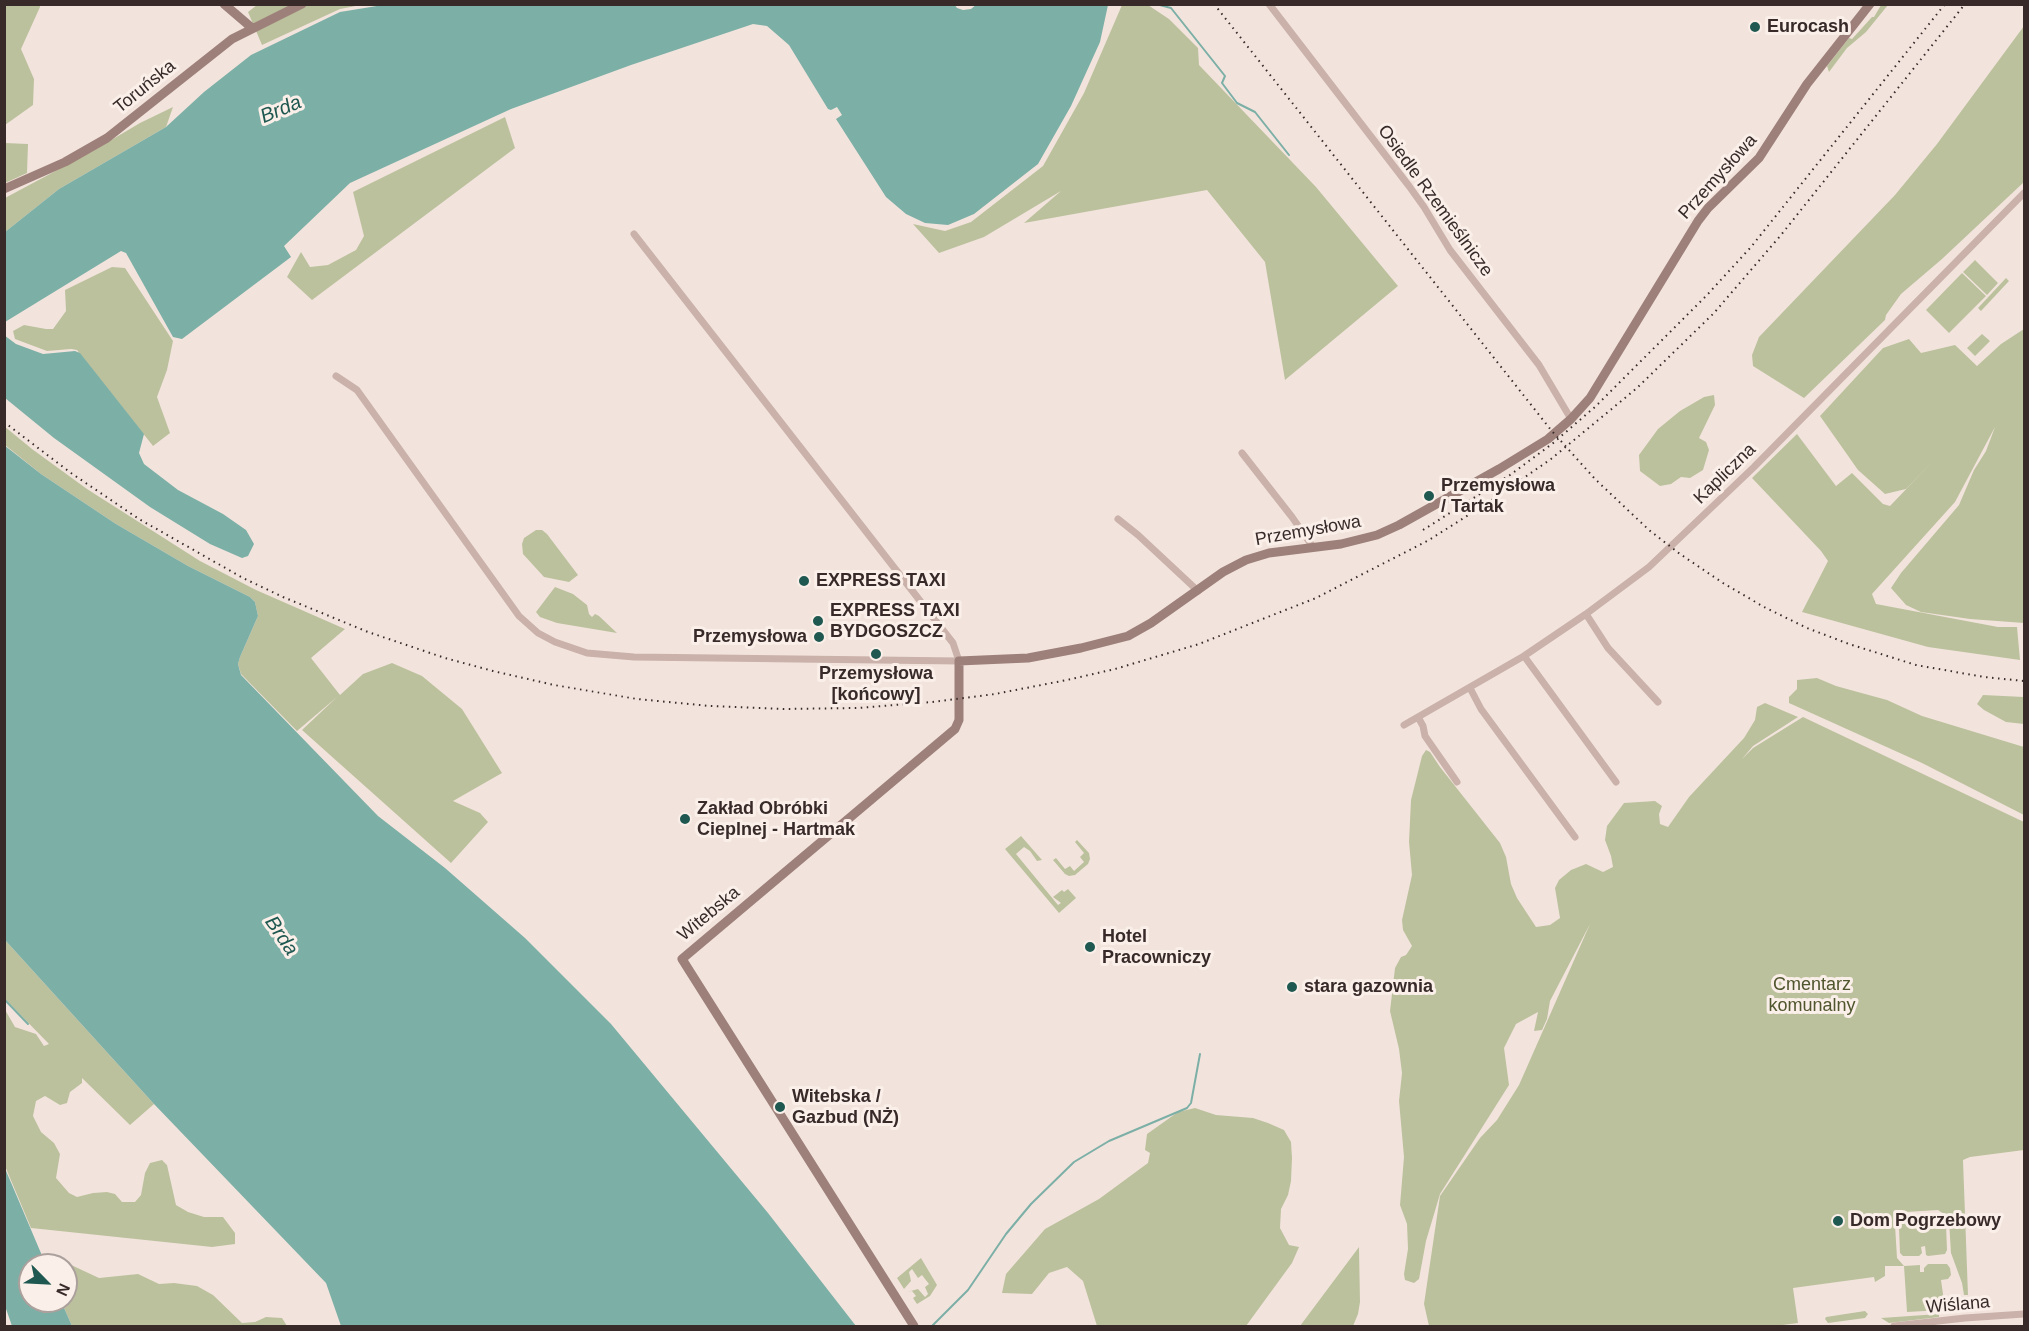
<!DOCTYPE html>
<meta charset="utf-8">
<style>
body{margin:0}
#map{position:relative;width:2029px;height:1331px;overflow:hidden;background:#f2e4dd;font-family:Helvetica,sans-serif}
canvas{display:block}
.frame{position:absolute;inset:0;border:6px solid #372a29;pointer-events:none}
.north{position:absolute;left:18px;top:1253px;width:60px;height:60px;box-sizing:border-box;background:#faefe9;border:2px solid #aca09c;border-radius:50%;rotate:114deg;font-size:16px;font-weight:700;line-height:24px;text-align:center;color:#372a29}
.north::after{content:'';display:block;margin:auto;width:21px;height:27px;background:#1f5850;clip-path:polygon(50% 0,100% 100%,50% 72%,0 100%)}
</style>
<div id="map">
<canvas width="2029" height="1331"></canvas>
<div class="frame"></div>
<div class="north">N</div>
</div>
<script>
const g = document.querySelector('canvas').getContext('2d');
g.lineJoin = 'round';
function paint(path, color) { g.fillStyle = color; g.fill(path, 'evenodd'); }
const poly = rows => new Path2D(rows.map(r => 'M' + r).join(''));
function stroke(path, color, width, dash) { g.strokeStyle = color; g.lineWidth = width; g.lineCap = dash ? 'butt' : 'round'; g.setLineDash(dash || []); g.stroke(path); }
function label(font, color, halo, rows, align = 'center') {
  g.font = font + ' Helvetica,sans-serif'; g.lineWidth = 6; g.setLineDash([]); g.textBaseline = 'middle'; g.strokeStyle = halo; g.fillStyle = color; for (const [text, x, y, turn = 0] of rows) {
    g.save(); g.translate(x, y); g.rotate((+turn || 0) * Math.PI / 180); g.textAlign = isNaN(turn) ? turn : align; if (halo) g.strokeText(text, 0, 0); g.fillText(text, 0, 0); g.restore();
  }
}
const green = poly([
 [5,4,40,5,40,7,21,49,34,79,33,105,5,125],
 [257,5,361,5,340,9,262,45,248,12],
 [1122,5,1148,5,1169,19,1198,48,1199,65,1316,187,1398,286,1285,380,1265,262,1207,190,1024,223,1061,191,984,237,939,253,913,224,945,231,971,222,1043,166,1084,93],
 [1881,5,1888,5,1866,32,1847,48,1829,72,1827,66,1845,43,1849,38,1852,39,1872,17,1874,17],
 [2024,26,2024,182,1942,259,1901,294,1886,315,1885,320,1804,398,1753,366,1752,355,1759,337,1895,195,1937,144],
 [173,107,166,127,59,189,5,232,5,198,91,152,140,123],
 [505,117,515,148,312,300,287,277,301,252,310,267,328,265,356,250,364,236,353,192],
 [5,143,28,144,27,173,5,183],
 [1975,260,1998,283,1987,295,1963,272],
 [112,267,125,268,173,341,167,370,157,397,170,433,153,446,77,350,71,349,47,351,15,339,13,331,24,325,46,329,53,329,66,311,65,290],
 [1962,273,1986,296,1949,333,1926,310],
 [2006,278,2009,281,1981,311,1978,308],
 [2024,329,2024,623,1970,619,1921,612,1906,605,1891,588,1901,573,1959,505,1974,470,1986,451,1995,427,1955,502,1872,594,1876,604,1998,627,2017,627,2020,660,1928,647,1802,612,1828,561,1821,551,1752,478,1797,434,1836,486,1852,473,1883,504,1890,506,1935,459,1906,489,1885,494,1858,470,1820,416,1883,348,1909,339,1921,353,1955,345,1977,366,2001,344],
 [1982,334,1990,341,1975,356,1967,348],
 [1714,395,1715,405,1699,438,1706,442,1709,450,1703,470,1690,478,1681,477,1671,484,1660,486,1640,471,1639,455,1658,429,1680,411,1704,397],
 [4,426,32,449,87,489,200,561,256,590,345,629,311,658,340,695,363,674,392,663,422,676,462,709,502,773,453,801,480,813,488,822,451,863,302,730,337,697,297,731,241,674,238,664,240,657,258,616,255,602,250,597,188,566,116,524,41,474,5,445],
 [536,530,542,530,547,534,578,575,569,582,544,577,523,554,522,544,524,538],
 [555,587,573,594,587,605,589,614,592,617,595,614,599,616,617,633,557,623,540,617,536,612],
 [1817,678,1836,686,1887,700,1922,716,2024,747,2024,815,1922,763,1789,703,1789,697,1797,689,1797,680],
 [1983,695,2024,697,2024,724,2006,722,1984,710,1977,704],
 [1765,703,1798,717,1753,746,1742,759,1753,748,1803,717,2024,822,2024,1150,1970,1157,1963,1160,1968,1295,1964,1295,1962,1283,1951,1253,1949,1221,1947,1216,1938,1210,1906,1212,1898,1218,1895,1225,1897,1258,1904,1266,1920,1265,1920,1272,1924,1272,1924,1268,1928,1264,1947,1264,1950,1268,1951,1275,1948,1279,1941,1280,1944,1301,1956,1301,1956,1295,1959,1295,1961,1309,1907,1312,1904,1266,1885,1266,1885,1276,1875,1282,1874,1277,1793,1288,1798,1323,1775,1326,1429,1326,1424,1304,1440,1196,1480,1138,1497,1120,1519,1085,1590,924,1663,845,1590,924,1550,1001,1547,1019,1542,1030,1534,1031,1538,1012,1516,1024,1504,1048,1509,1085,1440,1194,1426,1241,1419,1279,1414,1283,1405,1280,1404,1274,1408,1249,1407,1224,1400,1205,1404,1157,1399,1101,1402,1073,1399,1049,1390,1011,1395,968,1401,957,1406,955,1412,946,1403,930,1402,920,1412,875,1409,842,1411,800,1422,756,1426,750,1430,752,1440,767,1500,843,1506,857,1511,884,1517,898,1536,927,1550,925,1560,918,1555,888,1559,880,1571,870,1586,864,1603,872,1613,867,1611,856,1605,840,1607,826,1624,803,1655,801,1662,806,1659,814,1660,824,1668,827,1689,797,1744,738,1755,720,1757,707],
 [1021,836,1042,860,1037,861,1030,851,1024,847,1016,854,1058,905,1061,903,1053,897,1062,890,1064,892,1068,889,1076,898,1059,913,1005,849],
 [1077,840,1089,853,1090,859,1088,864,1075,875,1069,876,1065,874,1053,860,1056,858,1065,869,1070,866,1074,871,1084,862,1080,857,1084,853,1075,842],
 [5,940,154,1104,130,1125,82,1078,82,1083,70,1092,67,1103,60,1105,45,1096,36,1101,33,1116,41,1132,54,1143,60,1154,56,1178,69,1193,77,1197,93,1193,107,1192,115,1194,122,1202,135,1202,141,1195,145,1173,150,1163,162,1160,167,1165,176,1205,188,1212,204,1217,223,1217,235,1233,235,1244,212,1247,31,1228,5,1166,4,1008,15,1027,36,1034,44,1046,49,1044,5,999],
 [1195,1108,1216,1115,1253,1118,1268,1123,1284,1130,1291,1142,1292,1158,1291,1181,1288,1195,1281,1209,1280,1228,1289,1245,1299,1247,1292,1263,1246,1326,1097,1326,1083,1281,1067,1267,1049,1273,1032,1294,1002,1293,1006,1274,1045,1229,1099,1199,1148,1163,1150,1153,1145,1150,1147,1134,1178,1112],
 [1936,1215,1943,1219,1946,1224,1947,1250,1945,1254,1928,1256,1926,1255,1925,1246,1921,1247,1922,1253,1919,1256,1903,1256,1900,1253,1899,1228,1902,1220,1909,1216],
 [1359,1247,1360,1302,1358,1314,1353,1326,1300,1326],
 [921,1258,937,1285,930,1296,917,1304,913,1298,916,1296,912,1291,907,1292,918,1289,925,1297,928,1294,925,1287,929,1284,925,1279,922,1275,918,1278,912,1269,909,1272,911,1281,904,1289,897,1278],
 [46,1264,69,1264,99,1278,138,1274,159,1284,174,1283,197,1286,213,1295,242,1323,255,1322,266,1317,282,1318,287,1326,72,1326,61,1301,66,1301,66,1265],
 [1865,1311,1868,1314,1865,1318,1828,1323,1825,1319,1826,1317],
 [1939,1314,1939,1317,1889,1323,1881,1318]
]);
const water = poly([
 [383,5,954,4,957,8,963,10,971,9,977,4,1108,5,1100,42,1071,106,1038,164,974,214,948,225,925,223,906,214,886,197,836,119,842,115,837,107,831,110,828,109,789,45,767,26,753,24,631,65,511,109,350,183,284,246,291,257,182,339,173,337,126,253,121,251,5,322,5,232,59,189,166,127,204,92,251,55,340,12],
 [4,335,16,344,43,354,75,351,80,353,144,434,139,453,144,464,178,490,223,514,246,530,254,544,248,556,242,558,210,544,150,507,54,438,5,398],
 [4,445,41,474,116,524,188,566,250,597,255,602,258,616,240,657,238,664,241,675,378,816,445,868,525,938,611,1024,768,1213,856,1326,341,1326,326,1283,154,1104,5,940],
 [4,1166,46,1265,30,1265,30,1301,61,1301,72,1326,12,1326,5,1306]
]);
const stream = poly([
 [1156,4,1171,8,1225,76,1222,83,1237,103,1255,112,1289,155],
 [4,999,28,1024],
 [932,1326,968,1290,1006,1234,1031,1204,1074,1162,1109,1141,1187,1108,1191,1103,1200,1054]
]);
const street = poly([
 [1269,4,1409,186,1424,207,1450,250,1539,365,1571,419],
 [336,376,357,390,519,616,538,633,555,642,587,653,634,657,959,661,953,643,634,234],
 [1242,453,1292,517,1313,547],
 [1118,519,1138,535,1198,591],
 [1586,614,1608,648,1658,702],
 [1524,656,1616,782],
 [1470,688,1481,709,1575,837],
 [1418,717,1423,726,1425,736,1457,782],
 [1404,725,1524,656,1586,614,1649,567,1754,467,2024,193],
 [1894,1326,1965,1318,2024,1314]
]);
const secondary = poly([
 [224,4,252,28],
 [4,189,65,162,107,138,232,39,302,4],
 [914,1326,682,959,955,729,959,720,959,661,1028,658,1081,648,1128,636,1151,623,1223,572,1246,560,1269,553,1341,544,1377,535,1399,525,1499,469,1548,439,1571,419,1590,398,1698,221,1708,208,1759,158,1807,84,1870,4]
]);
const rail = poly([
 [1214,4,1551,430,1595,479,1649,530,1680,554,1723,583,1764,607,1807,628,1849,644,1916,665,1984,677,2024,681],
 [4,422,71,473,139,519,243,578,283,597,368,632,445,658,493,671,554,685,637,699,710,706,783,709,858,708,932,702,995,694,1067,680,1115,669,1199,644,1316,598,1429,540,1489,502,1551,459,1637,388,1714,313,1781,235,1965,4],
 [1423,530,1510,475,1552,444,1596,406,1707,295,1751,247,1945,4]
]);
const markers = [
 [1755,27,6,"#1f5850"],
 [1429,496,6,"#1f5850"],
 [804,581,6,"#1f5850"],
 [818,621,6,"#1f5850"],
 [819,637,6,"#1f5850"],
 [876,654,6,"#1f5850"],
 [685,819,6,"#1f5850"],
 [1090,947,6,"#1f5850"],
 [1292,987,6,"#1f5850"],
 [780,1107,6,"#1f5850"],
 [1838,1221,6,"#1f5850"]
];
const poiNames = [
 ["Eurocash",1767,27],
 ["Przemysłowa",1441,486],
 ["/ Tartak",1441,507],
 ["EXPRESS TAXI",816,581],
 ["EXPRESS TAXI",830,611],
 ["BYDGOSZCZ",830,632],
 ["Przemysłowa",807,637,"right"],
 ["Przemysłowa",876,674,"center"],
 ["[końcowy]",876,695,"center"],
 ["Zakład Obróbki",697,809],
 ["Cieplnej - Hartmak",697,830],
 ["Hotel",1102,937],
 ["Pracowniczy",1102,958],
 ["stara gazownia",1304,987],
 ["Witebska /",792,1097],
 ["Gazbud (NŻ)",792,1118],
 ["Dom Pogrzebowy",1850,1221]
];
const streetNames = [
 ["Toruńska",145,87,-39],
 ["Przemysłowa",1718,177,-48],
 ["Osiedle Rzemieślnicze",1435,201,54],
 ["Kapliczna",1725,474,-44],
 ["Przemysłowa",1308,531,-10],
 ["Witebska",709,914,-40],
 ["Wiślana",1958,1305,-5]
];
const parkNames = [
 ["Cmentarz",1812,985],
 ["komunalny",1812,1006]
];
const waterNames = [
 ["Brda",281,110,-23],
 ["Brda",281,936,56]
];
paint(green, '#bcc19d');
paint(water, '#7cafa6');
stroke(stream, '#7cafa6', 2);
stroke(street, '#cab1a9', 7);
stroke(secondary, '#9e807a', 9);
stroke(rail, '#372a29', 2, [1.5, 4.5]);
for (const [x, y, r, color] of markers) { const dot = new Path2D(); dot.arc(x, y, r, 0, 2 * Math.PI); g.fillStyle = color; g.fill(dot); stroke(dot, '#faefe9', 2); }
label('bold 18px', '#372a29', '#faefe9', poiNames, 'left');
label('18px', '#372a29', '#faefe9', streetNames);
label('18px', '#4f552d', '#faefe9', parkNames);
label('italic 20px', '#1f5850', '#faefe9', waterNames);
</script>
